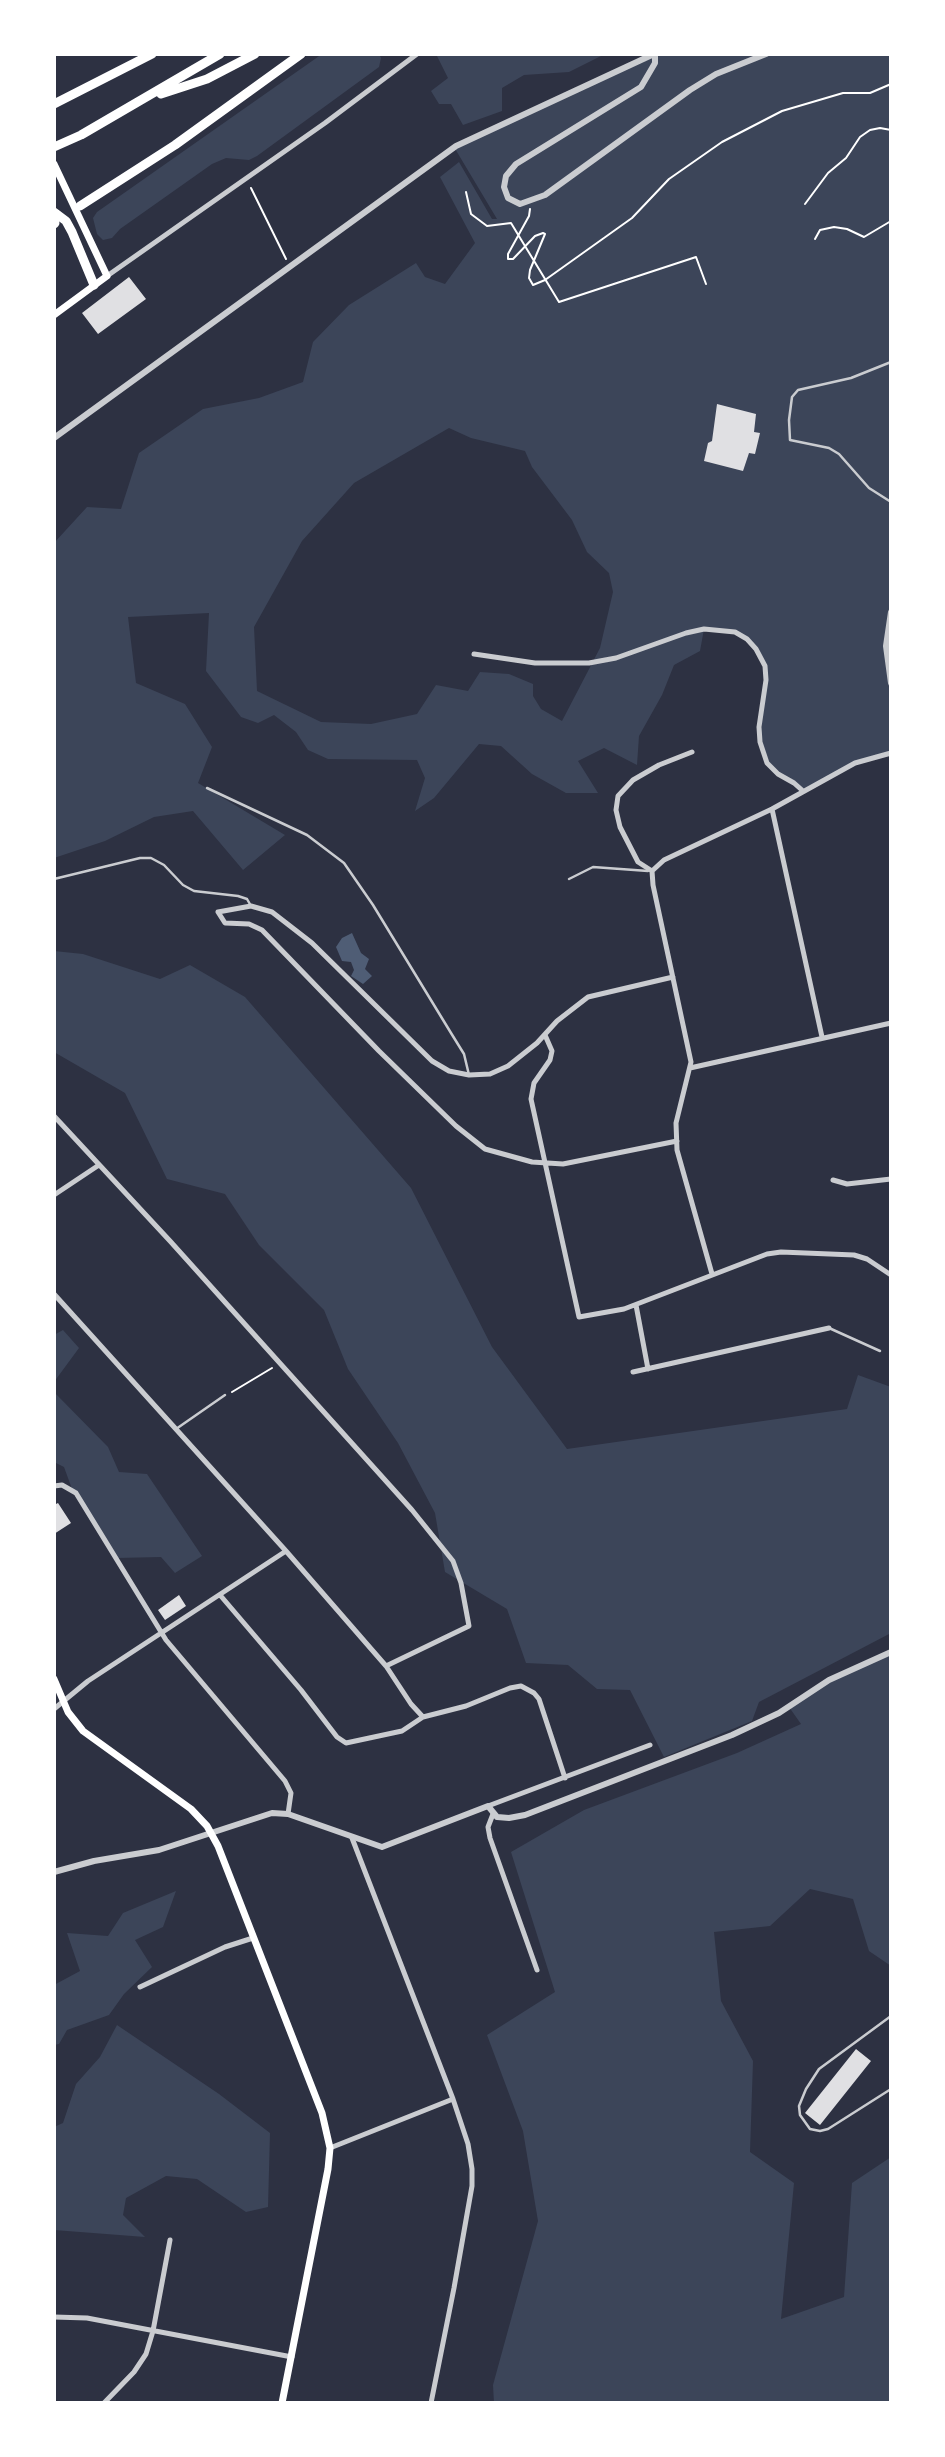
<!DOCTYPE html>
<style>
body{margin:0}
#map{position:relative;width:945px;height:2457px;overflow:hidden;background:#2d3142;font-family:Lato,sans-serif}
canvas{display:block}
.frame{position:absolute;inset:0;border:56px solid #fff;pointer-events:none}
</style>
<div id="map">
<canvas width="945" height="2457"></canvas>
<div class="frame"></div>
</div>
<script>
const g = document.querySelector('canvas').getContext('2d');
g.lineJoin = 'round';
function paint(path, color) { g.fillStyle = color; g.fill(path, 'evenodd'); }
const poly = rows => new Path2D(rows.map(r => 'M' + r).join(''));
function stroke(path, color, width, dash) { g.strokeStyle = color; g.lineWidth = width; g.lineCap = dash ? 'butt' : 'round'; g.setLineDash(dash || []); g.stroke(path); }
const green = poly([
 [322,54,379,54,381,58,379,67,257,156,249,160,226,158,212,164,120,229,112,238,103,240,97,234,93,218,97,212],
 [436,54,605,54,569,72,524,75,502,88,502,111,463,125,451,104,439,104,431,91,448,78],
 [641,54,891,54,891,753,871,758,803,791,773,770,760,742,764,702,765,666,757,649,734,632,704,629,700,651,674,665,662,695,639,736,637,765,604,748,578,761,598,793,566,793,532,774,501,746,479,744,434,798,415,811,425,778,417,760,328,759,308,750,296,732,274,715,258,723,241,717,206,671,209,613,128,617,136,683,185,704,212,747,198,783,285,835,243,870,193,811,154,817,105,841,54,858,54,543,87,507,121,509,139,453,203,409,259,398,303,382,313,342,349,305,416,263,425,277,445,284,475,243,440,177,459,162,492,219,497,219,454,147,645,57],
 [449,428,471,438,525,451,532,467,572,520,587,552,609,573,613,592,600,648,562,721,541,709,533,696,533,684,509,674,480,672,468,691,436,685,417,714,371,724,321,722,257,691,254,627,302,541,354,483],
 [54,951,83,954,160,979,190,965,245,997,411,1188,492,1347,567,1449,847,1409,858,1375,891,1387,891,1633,759,1702,752,1721,664,1757,630,1690,597,1689,568,1665,526,1663,507,1609,445,1572,435,1513,398,1443,348,1369,324,1310,259,1245,225,1194,167,1179,125,1093,54,1052],
 [63,1330,79,1348,54,1382,54,1335],
 [54,1392,108,1447,119,1472,147,1474,202,1556,175,1573,161,1557,117,1558,72,1489,64,1467,54,1462],
 [891,1652,891,1966,869,1951,853,1899,810,1889,770,1926,714,1932,721,2001,753,2061,750,2152,794,2183,781,2319,844,2297,852,2183,891,2157,891,2403,494,2403,493,2385,538,2221,523,2131,487,2035,555,1992,511,1852,584,1810,737,1753,801,1724,789,1707,829,1680],
 [176,1891,163,1927,135,1940,152,1967,124,1994,109,2015,67,2030,59,2044,54,2045,54,1985,80,1971,67,1933,108,1936,123,1913],
 [117,2025,219,2094,270,2133,268,2207,246,2212,197,2179,166,2176,126,2198,123,2215,145,2237,54,2230,54,2127,63,2123,76,2084,100,2057]
]);
const water = poly([
 [352,933,361,953,369,959,365,969,372,976,363,984,351,976,354,970,351,962,342,961,336,947,342,938]
]);
const building = poly([
 [129,277,146,299,98,334,82,313],
 [717,404,756,414,754,432,760,433,755,454,749,453,743,471,704,461,708,443,712,441],
 [58,1503,71,1523,54,1534,54,1505],
 [179,1595,186,1606,165,1620,158,1610],
 [856,2049,871,2061,820,2125,805,2113]
]);
const path = poly([
 [251,188,286,259],
 [466,192,471,214,487,226,511,223,559,302,696,257,706,284],
 [805,204,828,173,846,158,860,137,870,130,880,128,891,130],
 [530,209,529,216,508,254,508,259,513,259,535,236,543,233,545,234,530,270,529,278,533,285,545,280,632,218,669,179,722,142,782,111,843,93,870,93,891,84],
 [815,239,820,230,834,227,847,229,864,237,891,221],
 [232,1392,272,1368]
]);
const service = poly([
 [891,362,851,378,798,390,792,397,789,420,790,440,829,448,839,454,869,488,891,502],
 [207,788,307,835,344,863,373,905,451,1033,464,1054,469,1075],
 [54,879,140,858,151,858,164,865,183,885,194,891,238,896,247,899,251,906],
 [569,879,593,867,648,871],
 [829,1328,880,1351],
 [176,1429,225,1395],
 [891,2016,819,2069,806,2089,799,2106,800,2115,810,2129,820,2131,828,2129,891,2089]
]);
const minor = poly([
 [107,276,325,123,417,54],
 [474,654,535,663,589,663,616,658,686,633,704,629,735,632,747,639,756,649,765,666,766,680,759,727,760,742,767,763,778,774,794,783,803,791],
 [772,809,822,1037],
 [652,871,653,885,691,1062,676,1123,677,1150,712,1274],
 [652,871,664,860,772,809,855,763,891,753],
 [652,871,638,862,620,827,616,810,618,796,633,780,659,765,692,752],
 [673,977,588,997,557,1021,537,1043,508,1066,490,1074,469,1075,449,1071,432,1061,312,943,272,912,251,906,218,912,225,923,249,924,262,930,379,1051,456,1126,485,1149,532,1162,563,1164,677,1141],
 [545,1035,552,1051,550,1060,534,1083,531,1099,579,1317,624,1309,767,1254,781,1252,854,1255,867,1259,891,1275],
 [690,1068,891,1023],
 [54,1116,170,1241,412,1510,453,1561,461,1583,469,1626,386,1666],
 [833,1180,847,1184,891,1179],
 [54,1195,99,1165],
 [54,1294,286,1551,386,1666,411,1704,423,1717],
 [636,1305,648,1369],
 [633,1372,829,1328],
 [54,1486,62,1485,76,1493,166,1640,285,1781,291,1793,288,1814],
 [220,1595,301,1690,337,1737,346,1743,402,1731,423,1717,466,1706,510,1688,521,1686,534,1693,539,1699,565,1778],
 [54,1709,88,1681,286,1551],
 [488,1806,650,1745],
 [493,1814,488,1827,490,1838,537,1970],
 [352,1838,453,2099,468,2144,472,2169,472,2186,454,2288,431,2403],
 [140,1987,225,1947,253,1938],
 [330,2148,453,2099],
 [54,2317,87,2318,292,2357],
 [104,2403,134,2372,146,2354,153,2331,170,2240]
]);
const tertiary = poly([
 [655,54,655,63,641,87,516,164,506,176,504,187,508,198,520,204,545,195,690,90,716,74,766,54],
 [54,438,456,146,654,54],
 [891,612,886,646,891,683],
 [54,1872,94,1861,159,1850,272,1813,288,1814,382,1847,488,1806,497,1817,509,1818,525,1815,732,1735,779,1713,829,1680,891,1652]
]);
const secondary = poly([
 [54,164,107,276,54,315],
 [54,1679,68,1712,83,1731,191,1809,207,1826,218,1846,322,2113,330,2148,328,2169,282,2403]
]);
const motorway = poly([
 [161,94,207,79,255,54],
 [54,104,152,54],
 [54,147,81,135,220,54],
 [80,206,175,145,301,54],
 [54,212,66,221,72,232,94,285],
 [54,224,55,223]
]);
paint(green, '#3c4559');
paint(water, '#4f5d75');
paint(building, '#e0e0e3');
stroke(path, '#fff', 2);
stroke(service, '#caccd0', 2.5);
stroke(minor, '#caccd0', 5);
stroke(tertiary, '#caccd0', 6);
stroke(secondary, '#fff', 7);
stroke(motorway, '#fff', 9);
</script>
